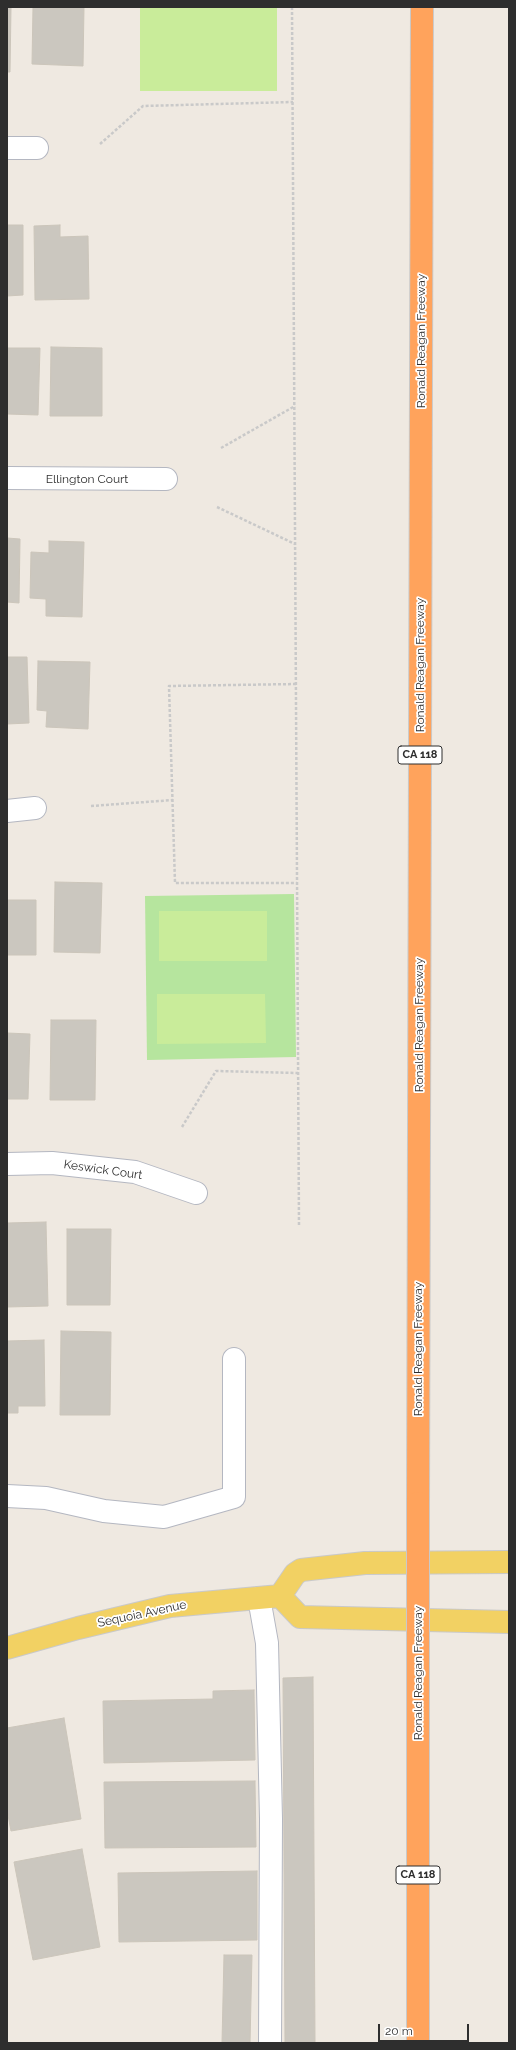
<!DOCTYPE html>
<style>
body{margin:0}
#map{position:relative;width:516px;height:2050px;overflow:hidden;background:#efe9e1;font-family:Raleway,sans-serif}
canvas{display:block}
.frame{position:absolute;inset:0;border:8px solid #2e2e2e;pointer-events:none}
.scale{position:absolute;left:378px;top:2024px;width:91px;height:18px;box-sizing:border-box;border:2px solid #2e2e2e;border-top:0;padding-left:5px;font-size:12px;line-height:14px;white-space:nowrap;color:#2e2e2e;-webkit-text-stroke:3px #fff;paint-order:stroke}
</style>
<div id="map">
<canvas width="516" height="2050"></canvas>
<div class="frame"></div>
<div class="scale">20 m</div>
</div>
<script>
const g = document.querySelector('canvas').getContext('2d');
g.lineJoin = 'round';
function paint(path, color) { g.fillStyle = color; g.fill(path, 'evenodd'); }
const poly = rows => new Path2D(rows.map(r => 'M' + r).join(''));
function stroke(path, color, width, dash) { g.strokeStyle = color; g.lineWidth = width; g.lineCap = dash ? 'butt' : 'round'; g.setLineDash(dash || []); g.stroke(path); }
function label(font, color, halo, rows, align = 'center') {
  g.font = font + ' Raleway,sans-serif'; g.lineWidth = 3.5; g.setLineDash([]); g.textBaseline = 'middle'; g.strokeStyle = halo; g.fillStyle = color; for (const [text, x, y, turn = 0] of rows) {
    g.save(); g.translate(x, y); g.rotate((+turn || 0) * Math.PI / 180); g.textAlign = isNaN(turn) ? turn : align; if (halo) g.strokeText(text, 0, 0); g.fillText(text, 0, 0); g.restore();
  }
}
const green = poly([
 [294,894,296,1057,147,1060,145,896]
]);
const pitch = poly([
 [140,7,277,7,277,91,140,91],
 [159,911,267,911,267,961,159,961],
 [157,994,265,994,266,1043,157,1044]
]);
const building = poly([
 [7,7,11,7,10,72,7,72,7,7],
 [33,7,84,7,83,66,32,64,33,7],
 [7,225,23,225,23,295,7,296,7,225],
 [60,225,60,237,88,236,89,299,35,300,34,226,60,225],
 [51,347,102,348,102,416,50,416,51,347],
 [7,348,40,348,38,415,7,414,7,348],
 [7,538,20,539,19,603,7,602,7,538],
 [49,541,84,542,82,617,46,616,46,599,30,598,31,552,49,553,49,541],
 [7,657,27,657,29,723,7,724,7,657],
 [38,661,90,662,88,729,46,727,47,711,37,710,38,661],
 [55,882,102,883,100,953,54,952,55,882],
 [7,900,36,900,36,955,7,955,7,900],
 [51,1020,96,1020,95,1100,50,1100,51,1020],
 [7,1033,30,1034,28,1099,7,1099,7,1033],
 [46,1222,48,1306,7,1307,7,1223,46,1222],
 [67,1229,111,1229,110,1305,67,1305,67,1229],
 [61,1331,111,1332,110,1415,60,1415,61,1331],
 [44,1340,45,1406,18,1406,18,1413,7,1413,7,1341,44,1340],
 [313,1677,315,2043,285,2043,283,1678,313,1677],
 [254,1690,255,1760,104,1763,103,1701,213,1699,213,1691,254,1690],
 [64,1718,81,1819,11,1831,7,1810,7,1728,64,1718],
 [255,1781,256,1847,105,1848,104,1782,255,1781],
 [82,1849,100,1947,33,1960,14,1862,82,1849],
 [257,1871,257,1940,119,1942,118,1873,257,1871],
 [224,1955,252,1955,250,2043,222,2043,224,1955]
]);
const path = poly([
 [292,7,299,1226],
 [100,144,143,106,293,102],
 [221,448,295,406],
 [217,507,295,544],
 [296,684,169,686,175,883,297,883],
 [91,806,173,800],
 [182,1127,216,1071,298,1073]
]);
const minor = poly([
 [7,148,37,148],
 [7,478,166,479],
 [7,811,35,808],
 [7,1164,52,1163,135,1172,196,1193],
 [7,1496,46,1498,104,1511,164,1517,234,1497,234,1359],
 [259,1598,267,1643,271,1819,270,2043]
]);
const major = poly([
 [280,1596,295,1574,301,1570,365,1563,509,1562],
 [7,1648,78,1628,170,1606,280,1596,300,1617,509,1622]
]);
const highway = poly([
 [418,1503,422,7],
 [418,1706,418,2043]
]);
const highwayBridge = poly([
 [418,1503,418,1706]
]);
const shields = [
 [420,755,44],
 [418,1875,44]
];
const shieldNames = [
 ["CA 118",420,755],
 ["CA 118",418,1875]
];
const streetNames = [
 ["Ronald Reagan Freeway",421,341,-90],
 ["Ellington Court",87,479],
 ["Ronald Reagan Freeway",420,665,-90],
 ["Ronald Reagan Freeway",419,1025,-90],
 ["Keswick Court",103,1170,8],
 ["Ronald Reagan Freeway",418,1349,-90],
 ["Sequoia Avenue",142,1614,-12],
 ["Ronald Reagan Freeway",418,1673,-90]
];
paint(green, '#b6e59e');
paint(pitch, '#c9ec9a');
paint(building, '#cbc7bf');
stroke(building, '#cbc5ba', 1);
stroke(minor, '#b4b7c1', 24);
stroke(major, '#c9c9c9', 24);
stroke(highway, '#c9c9c9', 24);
stroke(path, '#c9c9c9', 2.5, [3, 2]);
stroke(minor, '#fff', 22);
stroke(major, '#f2d163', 22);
stroke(highway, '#ffa35c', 22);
stroke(highwayBridge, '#c9c9c9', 24, []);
stroke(highwayBridge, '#ffa35c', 22);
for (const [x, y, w] of shields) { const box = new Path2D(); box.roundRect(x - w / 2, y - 9, w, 18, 3); g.fillStyle = '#fff'; g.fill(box); stroke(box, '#2e2e2e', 1); }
label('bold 11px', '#2e2e2e', null, shieldNames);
label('12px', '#2e2e2e', '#fff', streetNames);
</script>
